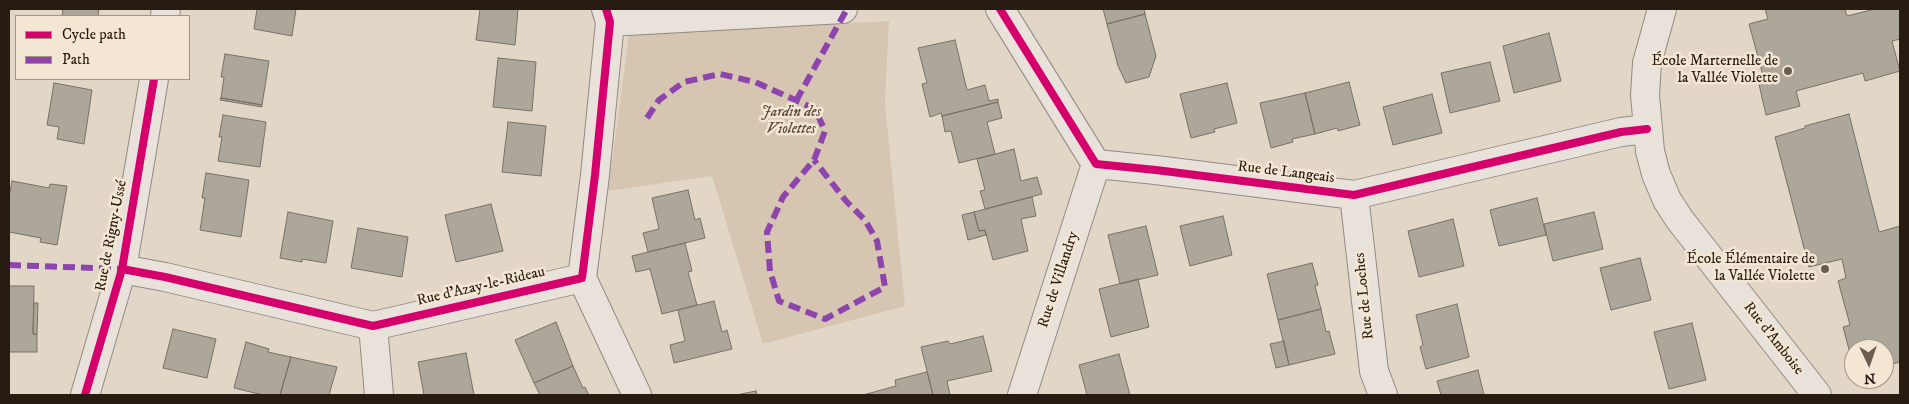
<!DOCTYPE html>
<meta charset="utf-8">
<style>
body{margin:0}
#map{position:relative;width:1909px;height:404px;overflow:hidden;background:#e2d7c7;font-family:"IM FELL DW Pica",serif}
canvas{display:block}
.frame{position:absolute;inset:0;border:10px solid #281c12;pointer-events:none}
.legend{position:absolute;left:15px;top:15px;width:175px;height:65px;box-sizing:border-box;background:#f3e6d3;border:1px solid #a29586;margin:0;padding:6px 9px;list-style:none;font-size:15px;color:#281c12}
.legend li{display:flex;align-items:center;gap:10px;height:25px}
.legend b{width:25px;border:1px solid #a29586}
.north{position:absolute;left:1844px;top:339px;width:50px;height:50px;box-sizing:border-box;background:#f3e6d3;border:1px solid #a29586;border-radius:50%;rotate:177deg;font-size:14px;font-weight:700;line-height:20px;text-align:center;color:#281c12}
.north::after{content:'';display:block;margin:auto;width:18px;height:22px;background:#695d51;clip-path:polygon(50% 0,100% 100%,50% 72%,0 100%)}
</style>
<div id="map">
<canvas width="1909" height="404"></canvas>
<div class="frame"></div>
<ul class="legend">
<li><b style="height:6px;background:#d6006c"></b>Cycle path</li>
<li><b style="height:6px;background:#8e44ad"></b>Path</li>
</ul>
<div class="north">N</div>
</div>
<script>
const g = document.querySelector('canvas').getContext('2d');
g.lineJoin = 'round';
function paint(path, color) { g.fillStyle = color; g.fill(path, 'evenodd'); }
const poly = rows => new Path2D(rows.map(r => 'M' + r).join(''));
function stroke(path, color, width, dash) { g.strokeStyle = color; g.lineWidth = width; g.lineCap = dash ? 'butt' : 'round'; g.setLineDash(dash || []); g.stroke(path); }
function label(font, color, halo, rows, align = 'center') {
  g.font = font + ' "IM FELL DW Pica",serif'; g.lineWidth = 5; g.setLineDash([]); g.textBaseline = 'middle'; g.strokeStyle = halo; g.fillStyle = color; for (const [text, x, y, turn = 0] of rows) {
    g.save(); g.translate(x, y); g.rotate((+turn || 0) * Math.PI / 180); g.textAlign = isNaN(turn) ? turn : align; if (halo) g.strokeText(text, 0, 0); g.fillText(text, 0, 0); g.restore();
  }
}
const green = poly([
 [889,21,885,103,905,306,763,344,712,176,608,191,629,34]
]);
const building = poly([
 [63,9,99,9,98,16,62,16,63,9],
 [257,9,296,9,292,36,254,29,257,9],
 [480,9,518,9,515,45,476,40,480,9],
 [1103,9,1144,9,1145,14,1107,24,1103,9],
 [1765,9,1845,9,1847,16,1875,9,1900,9,1900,39,1892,41,1900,71,1865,81,1863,73,1796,91,1800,106,1766,115,1758,80,1764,79,1749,24,1768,19,1765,9],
 [1145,14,1156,56,1149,77,1126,83,1118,66,1107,24,1145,14],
 [1549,33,1561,81,1514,93,1503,46,1549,33],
 [955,40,967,90,985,85,989,101,998,99,998,102,942,116,941,113,930,117,922,84,927,83,918,48,955,40],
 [225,54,269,61,262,105,221,98,224,77,221,77,225,54],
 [498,58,536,62,532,111,493,107,498,58],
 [1490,62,1500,101,1450,113,1441,73,1490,62],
 [1349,82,1360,125,1338,131,1337,128,1315,134,1305,93,1349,82],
 [54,83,92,90,84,144,57,139,59,127,47,125,54,83],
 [1227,83,1237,123,1214,129,1215,132,1191,138,1180,94,1227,83],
 [1305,93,1315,134,1292,139,1293,142,1271,148,1260,103,1305,93],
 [1432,94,1442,133,1393,145,1383,107,1432,94],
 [221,98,262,105,262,107,220,100,221,98],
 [998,102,1002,118,987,122,995,154,959,163,951,131,945,132,942,116,998,102],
 [1849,114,1879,232,1900,226,1900,362,1892,364,1891,360,1884,362,1884,349,1854,349,1854,368,1843,327,1850,325,1838,281,1846,278,1842,259,1809,267,1775,137,1805,128,1805,126,1849,114],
 [223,115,266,122,260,167,218,161,222,137,219,137,223,115],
 [508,122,546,126,541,176,502,172,508,122],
 [1014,149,1021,181,1037,177,1042,194,985,209,980,191,985,190,977,159,1014,149],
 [206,173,249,180,241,237,200,230,205,198,202,198,206,173],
 [12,181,49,188,50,184,67,186,57,245,40,242,41,238,9,232,9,198,12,181],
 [688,190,695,220,700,218,705,238,648,252,643,233,659,229,652,198,688,190],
 [1032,197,1036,216,1021,219,1028,251,993,260,985,230,979,231,974,212,1032,197],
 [1537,198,1546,235,1499,246,1490,210,1537,198],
 [491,204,503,251,456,262,445,215,491,204],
 [288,212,333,221,326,263,302,259,302,262,280,258,288,212],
 [974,212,979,231,985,230,986,235,968,240,962,215,974,212],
 [1594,212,1603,249,1553,261,1544,224,1594,212],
 [1223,216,1232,255,1190,266,1180,226,1223,216],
 [1453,219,1464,266,1419,277,1408,231,1453,219],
 [1146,226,1158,275,1120,284,1108,235,1146,226],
 [358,228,408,237,402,277,351,268,358,228],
 [685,243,692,271,688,272,697,305,662,314,650,269,636,272,632,256,685,243],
 [1640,258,1651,300,1611,310,1600,268,1640,258],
 [1312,263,1318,285,1315,286,1321,309,1278,320,1267,274,1312,263],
 [1138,279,1149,327,1111,337,1099,289,1138,279],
 [9,286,34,286,33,334,37,334,37,352,9,352,9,286],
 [714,301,722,332,727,330,732,349,674,363,670,345,685,341,678,310,714,301],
 [34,303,38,303,37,334,33,334,34,303],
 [1457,304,1469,357,1426,369,1420,347,1423,345,1416,315,1457,304],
 [1321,309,1326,332,1329,331,1335,354,1289,365,1278,320,1321,309],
 [556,322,573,366,534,383,515,340,556,322],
 [1692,323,1706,380,1669,389,1654,332,1692,323],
 [173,329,216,339,207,378,163,368,173,329],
 [983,336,992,371,947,381,950,395,933,395,921,347,948,341,950,344,983,336],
 [1284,341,1289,365,1276,368,1270,344,1284,341],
 [246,342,269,349,268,352,291,357,280,395,263,395,234,388,246,342],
 [466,353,474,395,424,395,418,362,466,353],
 [1119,354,1130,395,1085,395,1087,395,1079,365,1119,354],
 [291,357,337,367,329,395,280,395,291,357],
 [573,366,583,388,585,387,589,395,540,395,534,383,573,366],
 [1478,370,1484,395,1441,395,1437,381,1478,370],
 [927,372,933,395,863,395,896,386,895,380,927,372],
 [756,391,757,395,736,395,756,391]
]);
const street = poly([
 [1000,9,1096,164,1156,170,1354,195,1621,132,1647,129],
 [1662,9,1647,63,1645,95,1650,151,1656,174,1667,200,1680,220,1817,395],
 [165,16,166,9],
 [610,22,843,9],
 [1354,195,1374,371,1383,395],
 [122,269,165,277,373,326,582,278,595,175,610,22,606,9],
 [582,278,637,395],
 [373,326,379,395],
 [85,395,122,269,154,79],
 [1022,395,1096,164]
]);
const quiet = poly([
 [796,101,847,9],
 [647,118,659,100,684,82,720,74,755,82,815,109,825,131,814,160,783,197,767,232,770,271,779,301,825,319,885,287,877,241,865,220,846,201,814,160],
 [9,265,122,269]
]);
const cycleway = poly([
 [1000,9,1096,164,1156,170,1354,195,1621,132,1647,129],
 [122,269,165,277,373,326,582,278,595,175,610,22,606,9],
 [85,395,122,269,154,79]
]);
const markers = [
 [1788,71,5,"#695d51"],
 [1825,269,5,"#695d51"]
];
const poiNames = [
 ["École Marternelle de",1778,62],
 ["la Vallée Violette",1778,79],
 ["École Élémentaire de",1815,260],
 ["la Vallée Violette",1815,277]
];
const parkNames = [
 ["Jardin des",791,113],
 ["Violettes",791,130]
];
const streetNames = [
 ["Rue de Langeais",1286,173,7],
 ["Rue de Rigny-Ussé",112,236,-79],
 ["Rue de Villandry",1059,280,-72],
 ["Rue d'Azay-le-Rideau",481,287,-13],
 ["Rue de Loches",1365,296,-96],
 ["Rue d'Amboise",1773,339,52]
];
paint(green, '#d6c6b1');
paint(building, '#ada69a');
stroke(building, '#787167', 1);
stroke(street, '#928a80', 30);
stroke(street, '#e8e2da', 28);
stroke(quiet, '#8e44ad', 6, [12, 6]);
stroke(cycleway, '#d6006c', 8);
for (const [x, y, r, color] of markers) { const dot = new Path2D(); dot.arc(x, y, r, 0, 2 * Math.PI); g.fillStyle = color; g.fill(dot); stroke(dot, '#f3e6d3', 2); }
label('15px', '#281c12', '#f3e6d3', poiNames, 'right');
label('italic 15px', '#594b3c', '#f3e6d3', parkNames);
label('15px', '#281c12', '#f3e6d3', streetNames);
</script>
